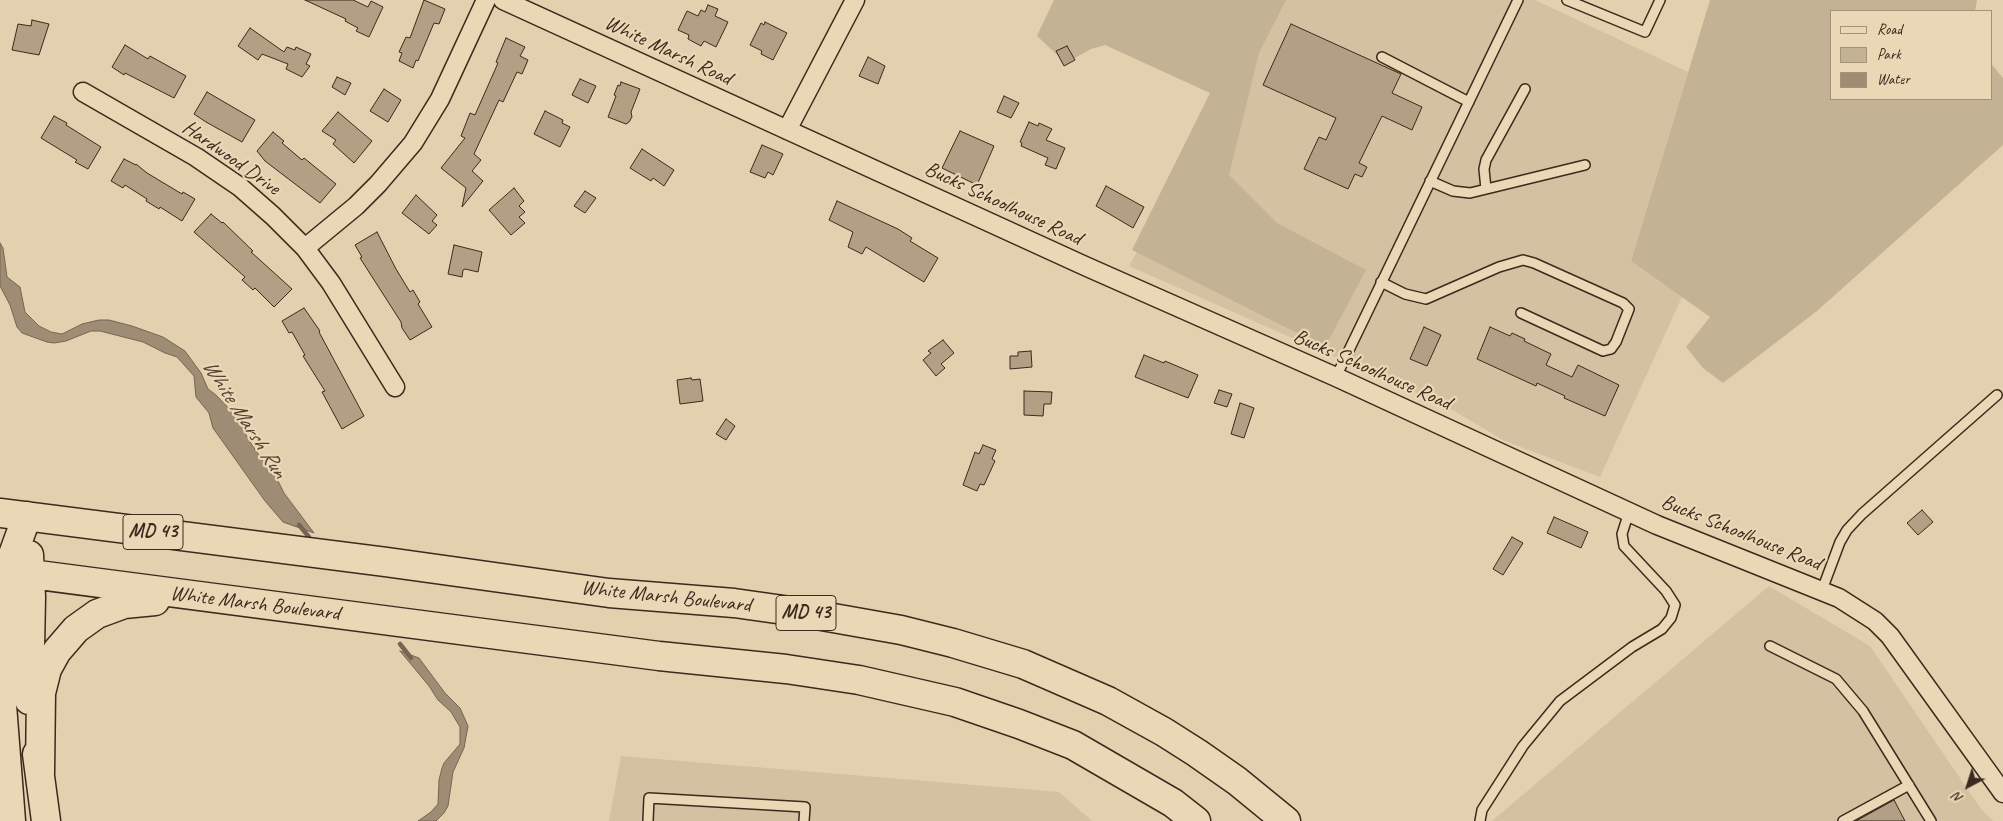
<!DOCTYPE html>
<style>
body{margin:0}
#map{position:relative;width:2003px;height:821px;overflow:hidden;background:#e3d0af;font-family:Caveat,sans-serif}
canvas{display:block}
.legend{position:absolute;left:1830px;top:10px;width:162px;height:90px;box-sizing:border-box;background:#ead7b5;border:1px solid #a49279;margin:0;padding:6px 9px;list-style:none;font-size:15px;color:#3b2a1e}
.legend li{display:flex;align-items:center;gap:10px;height:25px}
.legend b{width:25px;border:1px solid #a49279}
.north{position:absolute;left:1943px;top:761px;width:50px;height:50px;-webkit-text-stroke:4px #ead7b5;paint-order:stroke;rotate:220deg;font-size:14px;font-weight:700;line-height:20px;text-align:center;color:#3b2a1e}
.north::after{content:'';display:block;margin:auto;width:18px;height:22px;background:#3b2a1e;clip-path:polygon(50% 0,100% 100%,50% 72%,0 100%)}
</style>
<div id="map">
<canvas width="2003" height="821"></canvas>
<ul class="legend">
<li><b style="height:6px;background:#ead7b5"></b>Road</li>
<li><b style="height:14px;background:#c4b294"></b>Park</li>
<li><b style="height:14px;background:#9e8c74"></b>Water</li>
</ul>
<div class="north">N</div>
</div>
<script>
const g = document.querySelector('canvas').getContext('2d');
g.lineJoin = 'round';
function paint(path, color) { g.fillStyle = color; g.fill(path, 'evenodd'); }
const poly = rows => new Path2D(rows.map(r => 'M' + r).join(''));
function stroke(path, color, width, dash) { g.strokeStyle = color; g.lineWidth = width; g.lineCap = dash ? 'butt' : 'round'; g.setLineDash(dash || []); g.stroke(path); }
function label(font, color, halo, rows, align = 'center') {
  g.font = font + ' Caveat,sans-serif'; g.lineWidth = 4.5; g.setLineDash([]); g.textBaseline = 'middle'; g.strokeStyle = halo; g.fillStyle = color; for (const [text, x, y, turn = 0] of rows) {
    g.save(); g.translate(x, y); g.rotate((+turn || 0) * Math.PI / 180); g.textAlign = isNaN(turn) ? turn : align; if (halo) g.strokeText(text, 0, 0); g.fillText(text, 0, 0); g.restore();
  }
}
const built = poly([
 [1278,0,1535,0,1688,72,1631,261,1682,297,1600,477,1505,441,1444,405,1129,266],
 [1769,586,1870,646,1981,809,1993,821,1492,821],
 [621,756,1059,792,1092,821,609,821]
]);
const green = poly([
 [1054,0,1286,0,1259,53,1229,175,1277,223,1366,270,1325,347,1132,250,1210,93,1105,45,1091,49,1066,63,1037,36],
 [1710,0,1977,0,1975,11,1832,11,1832,99,1992,99,1992,65,2003,78,2003,145,1817,311,1723,383,1703,368,1686,347,1710,317,1631,261]
]);
const water = poly([
 [0,243,3,248,7,277,20,287,25,312,39,326,51,332,62,334,82,324,99,320,109,320,132,326,163,337,185,351,201,373,208,389,216,395,238,418,248,439,261,458,274,473,284,493,314,533,283,522,265,501,213,428,209,413,196,397,194,376,177,357,165,353,143,342,100,331,91,331,66,341,54,343,47,342,22,333,17,327,10,305,0,286,0,243],
 [400,651,419,658,445,693,460,708,468,726,464,748,453,772,448,806,444,813,436,821,418,821,431,812,438,804,439,780,442,768,444,763,460,744,460,727,451,712,438,700,429,686,400,651]
]);
const stream = poly([
 [299,525,309,537],
 [400,644,411,658]
]);
const building = poly([
 [305,0,353,0,368,7,371,1,383,7,369,37,356,31,358,28,345,21,346,19,305,0],
 [424,0,445,9,439,24,434,23,418,61,416,60,413,68,399,61,402,53,399,52,406,37,410,38,424,0],
 [708,5,718,9,715,16,728,22,716,47,704,41,701,46,688,39,689,35,678,30,687,11,698,16,701,10,705,12,708,5],
 [32,20,49,24,39,55,12,50,18,24,31,26,32,20],
 [765,22,787,33,773,60,761,54,762,51,750,45,761,23,764,25,765,22],
 [1291,24,1401,74,1392,93,1422,107,1412,130,1382,116,1359,163,1367,167,1362,177,1355,174,1348,189,1304,169,1319,137,1326,140,1336,118,1263,85,1291,24],
 [250,28,284,52,287,47,295,50,296,47,311,54,306,64,310,66,302,77,286,69,288,64,262,54,258,60,238,46,250,28],
 [506,38,525,47,520,56,528,60,522,74,517,72,503,102,499,100,474,154,481,160,472,171,483,181,462,207,466,188,441,168,465,138,461,136,470,113,475,115,498,63,496,62,506,38],
 [125,45,148,59,150,56,186,76,174,98,125,73,124,75,112,67,125,45],
 [1067,46,1075,60,1064,66,1056,51,1067,46],
 [868,57,885,66,878,84,859,76,868,57],
 [337,77,351,83,345,95,332,87,337,77],
 [580,79,596,86,588,103,572,95,580,79],
 [621,82,640,89,631,112,632,117,629,122,626,124,608,117,616,96,614,95,618,85,620,86,621,82],
 [384,89,401,100,388,122,370,111,384,89],
 [207,92,255,120,242,142,206,122,194,114,207,92],
 [1004,96,1019,103,1011,118,997,112,1004,96],
 [545,111,563,120,562,123,570,127,560,147,534,134,545,111],
 [338,112,372,141,354,163,333,144,336,140,322,131,338,112],
 [54,116,67,123,66,125,101,147,88,169,75,162,77,160,41,138,54,116],
 [1029,122,1038,126,1039,123,1052,129,1046,140,1065,148,1056,169,1045,165,1048,158,1021,146,1022,143,1020,142,1029,122],
 [960,131,994,146,977,185,942,168,960,131],
 [273,132,284,141,282,143,302,160,304,158,336,184,320,203,265,161,257,151,273,132],
 [762,145,783,154,773,175,768,172,765,178,750,172,762,145],
 [642,149,674,170,664,186,653,178,651,181,630,168,642,149],
 [124,159,136,165,136,164,147,173,182,194,183,192,195,199,182,221,160,207,159,209,146,201,147,199,125,185,123,188,111,181,124,159],
 [1106,186,1144,207,1133,228,1096,206,1106,186],
 [514,188,524,201,519,206,525,212,519,217,525,223,511,235,489,210,514,188],
 [585,191,596,198,585,213,574,206,585,191],
 [416,195,437,215,432,221,437,225,429,234,402,213,416,195],
 [837,201,898,229,912,238,910,241,938,258,924,282,866,247,862,254,848,247,853,232,829,220,837,201],
 [211,214,222,223,223,222,253,251,251,252,292,289,274,307,255,288,253,290,242,280,245,277,194,232,211,214],
 [377,232,396,269,410,292,413,290,420,302,418,304,432,327,410,340,402,328,401,322,360,258,362,257,355,245,377,232],
 [454,245,482,252,478,272,465,269,463,270,462,277,448,274,454,245],
 [304,308,320,331,319,332,364,416,342,429,322,392,325,391,303,356,305,355,292,332,289,333,282,321,304,308],
 [1424,327,1441,335,1427,366,1410,359,1424,327],
 [1490,327,1510,336,1512,333,1525,339,1524,341,1551,354,1546,365,1572,377,1578,365,1619,385,1605,416,1564,398,1565,396,1537,383,1536,386,1477,359,1490,327],
 [943,340,954,353,941,364,945,368,936,376,923,360,931,353,928,351,943,340],
 [1031,351,1032,367,1010,369,1010,356,1018,356,1018,352,1031,351],
 [1144,355,1164,363,1165,361,1198,375,1188,398,1135,377,1144,355],
 [691,378,692,380,700,379,703,401,680,404,677,380,691,378],
 [1219,390,1232,394,1227,407,1214,403,1219,390],
 [1024,391,1052,392,1051,404,1044,404,1043,416,1024,415,1024,391],
 [1240,403,1254,408,1244,438,1231,434,1240,403],
 [726,419,735,426,726,440,716,434,726,419],
 [983,445,996,450,992,459,995,461,984,485,980,484,977,491,963,485,975,452,979,454,983,445],
 [1922,510,1933,522,1918,535,1907,523,1922,510],
 [1554,517,1588,532,1581,548,1547,533,1554,517],
 [1512,537,1523,543,1503,575,1493,569,1512,537],
 [1894,800,1905,821,1856,821,1894,800]
]);
const lane = poly([
 [1567,0,1645,32,1660,0],
 [1382,57,1469,102],
 [1430,181,1453,191,1470,193,1585,165],
 [1486,189,1484,169,1486,160,1525,89],
 [1381,282,1405,294,1426,299,1499,267,1523,260,1534,263,1623,303,1629,309,1616,342,1611,349,1603,351,1521,313],
 [1336,377,1518,0],
 [1822,590,1840,542,1847,530,1862,514,1997,395],
 [1770,646,1836,679,1863,711,1931,821],
 [648,821,649,798,805,807,804,821],
 [1480,821,1482,810,1523,746,1560,701,1632,647,1662,629,1671,618,1675,605,1666,591,1624,546,1622,534,1629,512],
 [1843,821,1909,785]
]);
const street = poly([
 [503,0,1085,266,1336,377,1657,525,1839,598,1875,621,1890,636,2003,793],
 [83,92,196,157,240,187,273,216,305,248,331,283,395,387],
 [787,130,855,0],
 [305,248,356,206,378,184,413,143,440,99,486,0]
]);
const highway = poly([
 [0,513,386,562,609,593,734,603,805,613,901,630,953,643,1023,664,1108,701,1164,732,1197,753,1237,781,1286,821],
 [29,555,31,597,29,700],
 [0,570,659,656,786,669,859,680,955,702,1019,724,1073,745,1173,803,1196,821],
 [37,754,46,821],
 [40,773,41,693,47,669,57,651,76,629,97,614,124,604,155,601],
 [11,821,2,705,3,605,7,571,27,516]
]);
const shields = [
 [153,532,60],
 [806,613,60]
];
const shieldNames = [
 ["MD 43",153,532],
 ["MD 43",806,613]
];
const streetNames = [
 ["White Marsh Road",668,51,25],
 ["Hardwood Drive",231,158,35],
 ["Bucks Schoolhouse Road",1003,204,25],
 ["Bucks Schoolhouse Road",1372,370,24],
 ["Bucks Schoolhouse Road",1741,533,22],
 ["White Marsh Boulevard",666,597,6],
 ["White Marsh Boulevard",255,604,7]
];
const waterNames = [
 ["White Marsh Run",244,419,57]
];
paint(built, '#d4c1a2');
paint(green, '#c4b294');
paint(water, '#9e8c74');
stroke(water, '#766552', 1);
stroke(stream, '#766552', 4.5);
paint(building, '#b29f84');
stroke(building, '#3b2a1e', 1);
stroke(lane, '#3b2a1e', 12);
stroke(street, '#3b2a1e', 21);
stroke(highway, '#3b2a1e', 31);
stroke(lane, '#ead7b5', 9);
stroke(street, '#ead7b5', 18);
stroke(highway, '#ead7b5', 28);
for (const [x, y, w] of shields) { const box = new Path2D(); box.roundRect(x - w / 2, y - 17.5, w, 35, 4); g.fillStyle = '#ead7b5'; g.fill(box); stroke(box, '#3b2a1e', 1); }
label('bold 20px', '#3b2a1e', null, shieldNames);
label('21px', '#3b2a1e', '#ead7b5', streetNames);
label('italic 22px', '#544234', '#ead7b5', waterNames);
</script>
